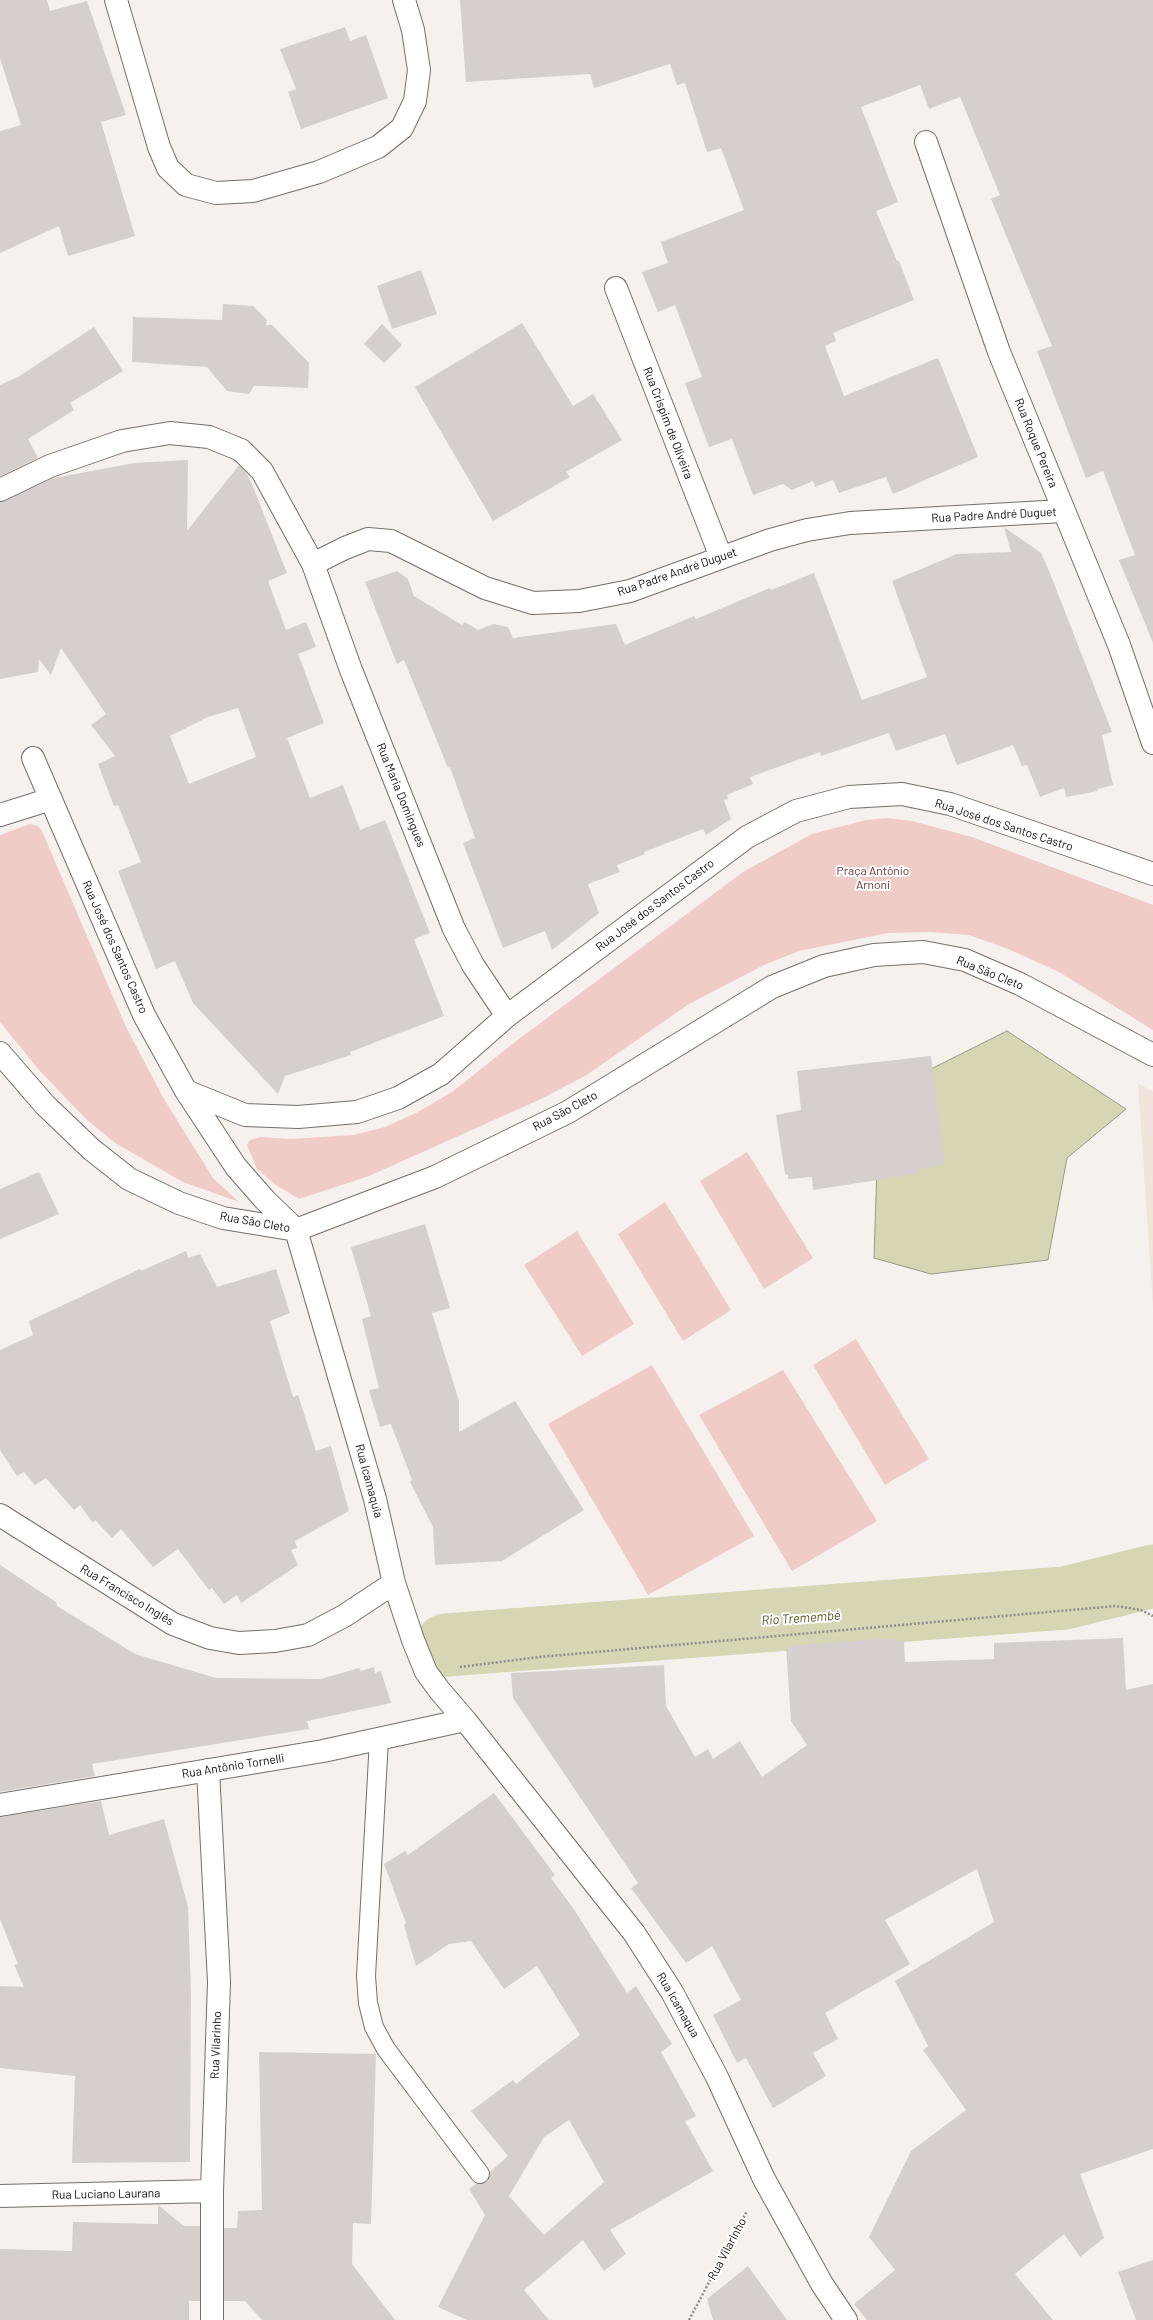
<!DOCTYPE html>
<meta charset="utf-8">
<style>
body{margin:0}
canvas{display:block;background:#f6f1ed}
</style>
<canvas width="1153" height="2320"></canvas>
<script>
const g = document.querySelector('canvas').getContext('2d');
g.lineJoin = 'round';
function paint(path, color) { g.fillStyle = color; g.fill(path, 'evenodd'); }
const poly = rows => new Path2D(rows.map(r => 'M' + r).join(''));
function stroke(path, color, width, dash) { g.strokeStyle = color; g.lineWidth = width; g.lineCap = dash ? 'butt' : 'round'; g.setLineDash(dash || []); g.stroke(path); }
function label(font, color, halo, rows, align = 'center') {
  g.font = font + ' Barlow,sans-serif'; g.lineWidth = 4; g.setLineDash([]); g.textBaseline = 'middle'; g.strokeStyle = halo; g.fillStyle = color; for (const [text, x, y, turn = 0] of rows) {
    g.save(); g.translate(x, y); g.rotate((+turn || 0) * Math.PI / 180); g.textAlign = isNaN(turn) ? turn : align; if (halo) g.strokeText(text, 0, 0); g.fillText(text, 0, 0); g.restore();
  }
}
const built = poly([
 [1138,1083,1153,1092,1153,1307]
]);
const green = poly([
 [886,818,912,821,972,837,1153,905,1153,1030,1059,972,1008,949,969,935,931,932,888,933,799,951,764,965,689,1004,585,1076,541,1099,369,1176,299,1199,276,1185,257,1169,247,1145,250,1140,261,1137,290,1139,353,1135,385,1127,418,1112,452,1092,515,1042,743,872,812,834,866,820],
 [30,824,38,826,42,831,126,1027,164,1099,213,1178,239,1202,183,1182,115,1143,85,1118,39,1070,0,1022,0,835],
 [747,1152,813,1258,764,1289,700,1181],
 [665,1202,731,1310,683,1341,618,1234],
 [577,1231,634,1324,582,1356,524,1265],
 [856,1339,929,1459,885,1485,813,1365],
 [652,1365,754,1536,648,1595,548,1424],
 [783,1370,877,1521,792,1571,699,1415]
]);
const water = poly([
 [1007,1031,1126,1109,1067,1158,1048,1260,931,1274,874,1258,877,1166,909,1080,1007,1031]
]);
const river = poly([
 [446,1645,1065,1598,1153,1576]
]);
const building = poly([
 [0,0,47,0,50,11,87,1,126,115,101,122,135,236,68,256,59,226,0,253,0,131,21,125,0,58],
 [460,0,1153,0,1153,643,1119,560,1135,555,1103,471,1086,478,1037,351,1052,346,991,199,1000,195,960,97,929,109,920,85,861,107,898,202,876,211,897,261,899,261,914,300,833,333,836,341,825,346,844,396,938,358,978,457,893,494,886,477,839,493,833,480,815,487,813,481,792,490,783,484,753,495,732,439,709,447,685,383,702,377,675,305,658,312,642,272,668,263,661,242,744,210,721,148,707,152,685,83,677,85,670,64,594,88,590,74,466,82],
 [345,27,350,41,366,35,388,98,301,129,288,92,296,89,280,49],
 [421,270,437,314,392,329,377,286],
 [223,304,253,306,267,320,266,325,272,325,309,363,308,388,262,386,254,386,249,394,227,391,207,367,132,362,133,317,222,320],
 [522,323,573,406,593,394,622,440,566,472,570,477,493,521,415,387],
 [382,324,402,345,384,363,364,344],
 [94,327,123,371,70,403,74,410,28,439,38,458,0,476,0,385,18,377],
 [188,460,187,531,239,465,247,474,252,484,287,573,268,581,286,630,306,622,316,647,298,654,324,723,287,738,310,798,343,785,360,830,385,820,430,933,414,939,444,1016,350,1052,351,1055,285,1076,278,1094,193,1003,175,961,156,969,118,871,141,862,118,805,114,806,98,764,115,756,91,725,106,714,61,648,51,675,39,659,38,672,0,679,0,502,54,478,134,463],
 [238,708,256,757,189,784,170,736,208,717],
 [1004,527,1041,553,1049,571,1112,732,1102,735,1113,785,1097,789,1098,791,1066,797,1064,788,1040,797,1027,765,1022,766,1013,745,957,765,945,734,896,751,889,733,821,756,820,752,750,777,753,784,727,795,728,799,724,800,731,819,706,835,703,829,644,852,645,854,617,865,620,872,588,884,599,913,552,950,545,931,503,948,463,843,475,838,450,767,448,768,404,660,397,664,365,582,397,571,408,579,414,596,462,625,465,622,478,630,494,624,508,627,513,638,616,624,625,645,694,616,696,619,770,588,771,590,814,573,862,700,927,677,892,581,957,554,1011,552],
 [931,1056,945,1165,917,1169,917,1174,813,1190,812,1177,788,1179,788,1175,785,1174,776,1115,801,1110,797,1071],
 [39,1172,59,1214,0,1239,0,1189],
 [425,1224,450,1308,432,1313,459,1401,459,1432,515,1401,584,1510,502,1561,435,1565,433,1527,410,1482,412,1480,391,1424,380,1427,369,1390,379,1388,362,1319,371,1316,351,1247],
 [186,1251,188,1258,200,1254,217,1287,276,1269,290,1313,270,1321,293,1397,298,1395,316,1451,331,1446,349,1511,295,1541,297,1548,291,1550,298,1565,241,1603,237,1595,224,1604,212,1588,209,1590,178,1549,153,1567,121,1529,112,1538,95,1520,93,1523,80,1505,74,1510,46,1478,35,1485,24,1472,17,1476,0,1450,0,1350,33,1335,29,1321,140,1269,141,1271],
 [0,1565,56,1602,57,1606,135,1654,216,1678,321,1679,359,1668,361,1671,374,1667,375,1673,381,1671,391,1703,307,1721,309,1729,92,1764,95,1776,0,1792],
 [895,1638,896,1642,904,1641,905,1662,994,1659,994,1643,1123,1638,1126,1690,1153,1684,1153,2149,1080,2174,1104,2238,1080,2257,1064,2234,1015,2274,1053,2320,867,2320,854,2304,895,2270,869,2237,911,2151,966,2110,923,2050,928,2046,895,1981,994,1922,977,1869,885,1920,910,1964,825,2013,838,2039,813,2053,826,2076,773,2108,746,2058,737,2063,713,2015,741,2000,712,1946,686,1963,631,1888,638,1883,513,1698,511,1673,664,1665,666,1706,695,1757,708,1749,713,1759,740,1741,762,1777,807,1745,791,1721,786,1646],
 [494,1793,555,1875,551,1878,575,1911,627,1993,636,1986,672,2044,661,2052,696,2116,685,2121,713,2171,610,2230,626,2254,604,2271,583,2240,524,2290,549,2320,467,2320,438,2307,485,2215,469,2189,476,2184,487,2182,490,2172,508,2156,471,2111,513,2080,516,2084,580,2035,537,1966,504,1989,471,1941,449,1944,416,1966,404,1925,406,1923,384,1864,405,1851,408,1855],
 [569,2120,604,2182,544,2235,509,2196,544,2137],
 [101,1801,109,1835,164,1819,188,1907,191,1993,190,2162,72,2163,75,2076,0,2068,0,1986,24,1987,14,1965,18,1964,0,1919,0,1817],
 [259,2052,376,2054,371,2224,353,2223,352,2264,395,2320,262,2320,245,2301,224,2301,224,2228,237,2228,238,2211,262,2210],
 [158,2205,184,2226,200,2226,200,2301,189,2301,189,2320,0,2320,0,2249,72,2251,73,2222,158,2224],
 [1153,2260,1153,2320,1136,2320,1118,2272],
 [748,2266,787,2320,713,2320,707,2299]
]);
const path = poly([
 [460,1667,539,1657,1116,1606,1141,1610,1153,1616],
 [689,2320,747,2211]
]);
const lane = poly([
 [379,1739,366,1976,368,2003,374,2027,386,2049,480,2174]
]);
const street = poly([
 [116,0,159,147,168,168,186,185,216,193,253,191,319,172,378,147,402,128,415,101,419,70,413,30,404,0],
 [926,142,999,352,1119,645,1153,743],
 [616,288,721,557],
 [0,490,50,466,122,441,170,433,209,437,241,450,262,471,313,564,345,548,368,539,391,541,485,588,533,603,579,601,630,591,770,540,807,530,850,523,1063,511],
 [313,564,351,670,454,929,473,965,507,1016],
 [33,758,144,1015,186,1091,245,1115,298,1117,357,1112,398,1098,441,1074,507,1016,747,837,796,811,849,797,902,794,950,804,1153,874],
 [0,815,51,799],
 [0,1053,45,1105,91,1149,129,1179,179,1203,223,1218,296,1230,435,1177,568,1112,772,987,824,966,874,955,923,952,965,960,1020,984,1153,1055],
 [186,1091,236,1167,265,1200,296,1230,375,1499,394,1583,413,1640,426,1672,440,1691,465,1720,634,1933,672,1992,717,2077,764,2179,822,2284,846,2320],
 [0,1515,173,1624,210,1638,239,1643,275,1641,308,1635,344,1616,394,1583],
 [208,1770,219,1982,212,2191,212,2320],
 [0,1805,323,1751,465,1720],
 [0,2196,212,2191]
]);
const streetNames = [
 ["Rua Crispim de Oliveira",668,423,69],
 ["Rua Roque Pereira",1036,443,68],
 ["Rua Padre André Duguet",994,515,-3],
 ["Rua Padre André Duguet",677,572,-19],
 ["Rua Maria Domingues",401,795,68],
 ["Rua José dos Santos Castro",1004,825,18],
 ["Rua José dos Santos Castro",655,905,-37],
 ["Rua José dos Santos Castro",115,947,66],
 ["Rua São Cleto",990,973,22],
 ["Rua São Cleto",565,1111,-28],
 ["Rua São Cleto",255,1222,10],
 ["Rua Icamaquia",369,1481,75],
 ["Rua Francisco Inglês",127,1595,31],
 ["Rua Antônio Tornelli",233,1766,-9],
 ["Rua Icamaqua",678,2005,60],
 ["Rua Vilarinho",216,2045,-88],
 ["Rua Luciano Laurana",106,2194,-1],
 ["Rua Vilarinho",727,2249,-62]
];
const parkNames = [
 ["Praça Antônio",873,871],
 ["Arnoni",873,885]
];
const waterNames = [
 ["Rio Tremembé",801,1618,-4]
];
paint(built, '#efe5db');
paint(green, '#f0ccc9');
paint(water, '#d7d5b4');
stroke(water, '#9b9982', 1);
stroke(river, '#d7d5b4', 63);
paint(building, '#d6cfcd');
stroke(lane, '#736f6b', 20);
stroke(street, '#736f6b', 24);
stroke(path, '#908c8a', 2.5, [2, 2]);
stroke(lane, '#fff', 18);
stroke(street, '#fff', 22);
label('12px', '#100e0d', '#fff', streetNames);
label('12px', '#693632', '#fff', parkNames);
label('italic 13px', '#5b5621', '#fff', waterNames);
</script>
